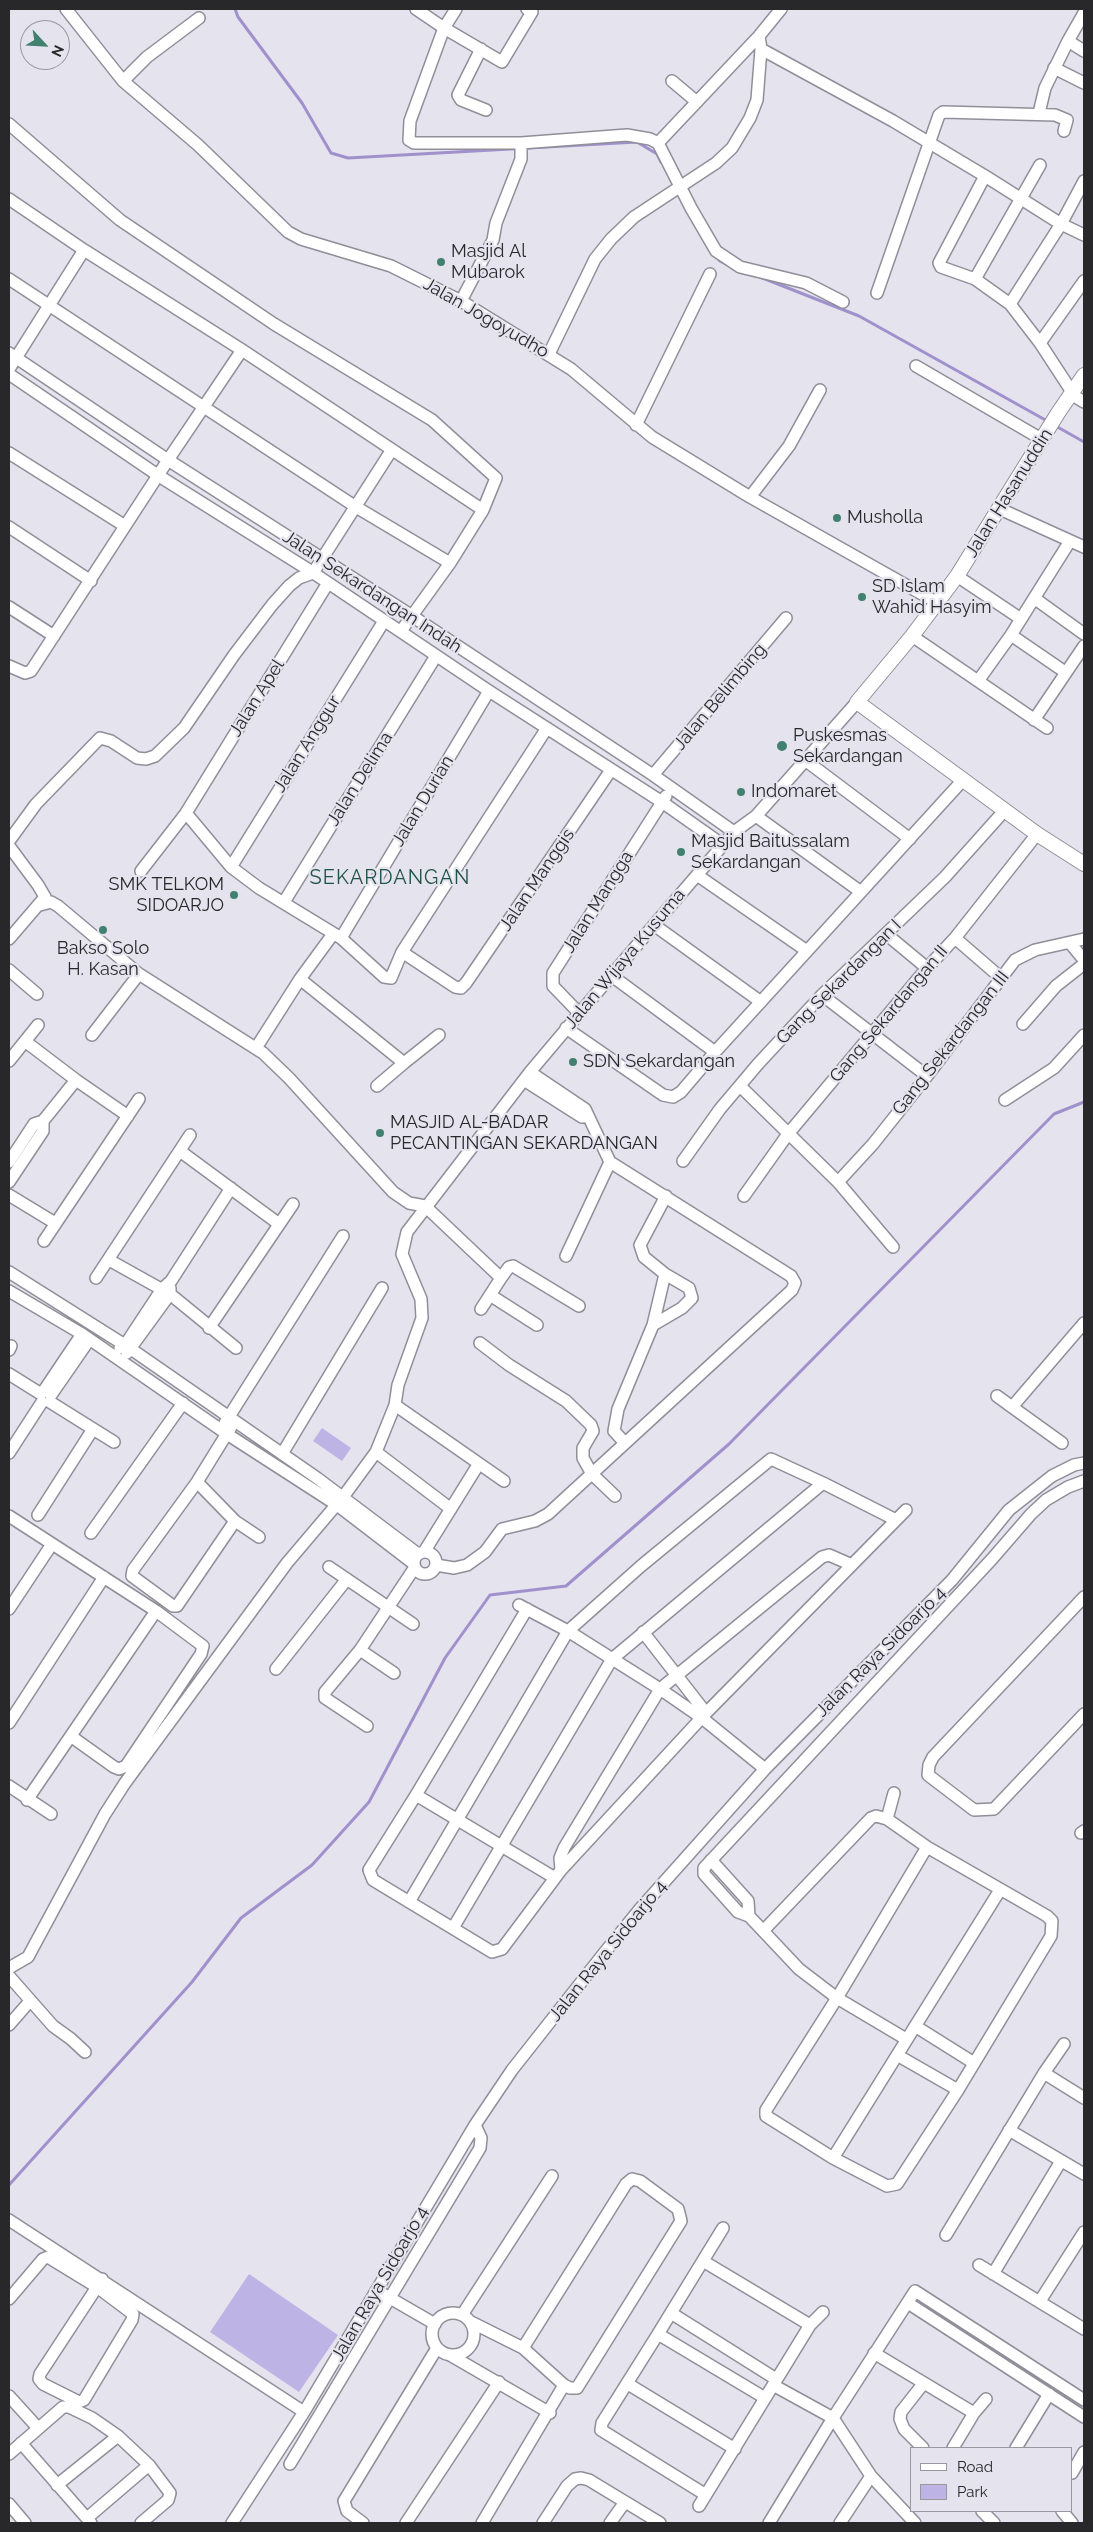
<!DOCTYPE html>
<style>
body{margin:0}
#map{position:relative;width:1093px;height:2532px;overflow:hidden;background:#e5e3ed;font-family:Raleway,sans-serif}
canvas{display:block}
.frame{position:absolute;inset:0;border:10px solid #28282b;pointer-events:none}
.legend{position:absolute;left:910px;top:2447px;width:162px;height:65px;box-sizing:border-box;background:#e5e3ed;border:1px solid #99989f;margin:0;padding:6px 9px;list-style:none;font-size:15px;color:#28282b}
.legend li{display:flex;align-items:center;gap:10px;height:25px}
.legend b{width:25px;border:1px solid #99989f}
.north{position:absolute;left:20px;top:20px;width:50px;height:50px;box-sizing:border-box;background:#e5e3ed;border:1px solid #99989f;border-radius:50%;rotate:115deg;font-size:14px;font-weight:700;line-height:20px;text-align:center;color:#28282b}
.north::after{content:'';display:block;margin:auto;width:18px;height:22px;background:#41816f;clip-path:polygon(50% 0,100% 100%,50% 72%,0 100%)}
</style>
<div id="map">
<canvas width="1093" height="2532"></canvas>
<div class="frame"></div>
<ul class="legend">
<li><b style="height:6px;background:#fff"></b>Road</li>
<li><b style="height:14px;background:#beb3e5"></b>Park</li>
</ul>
<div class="north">N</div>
</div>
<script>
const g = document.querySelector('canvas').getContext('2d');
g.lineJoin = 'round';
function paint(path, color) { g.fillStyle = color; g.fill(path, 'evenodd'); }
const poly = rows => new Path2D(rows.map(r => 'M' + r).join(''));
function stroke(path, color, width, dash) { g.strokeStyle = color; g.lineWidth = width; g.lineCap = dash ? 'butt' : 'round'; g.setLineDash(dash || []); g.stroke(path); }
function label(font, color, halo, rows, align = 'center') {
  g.font = font + ' Raleway,sans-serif'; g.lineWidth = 4.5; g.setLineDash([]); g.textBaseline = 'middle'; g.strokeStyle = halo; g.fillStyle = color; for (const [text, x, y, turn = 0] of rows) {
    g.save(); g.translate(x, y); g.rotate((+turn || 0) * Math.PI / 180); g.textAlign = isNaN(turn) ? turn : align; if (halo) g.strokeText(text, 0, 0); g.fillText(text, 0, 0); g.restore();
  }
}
const green = poly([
 [322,1428,351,1448,342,1461,313,1441],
 [249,2274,338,2335,299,2392,210,2332]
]);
const stream = poly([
 [235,9,238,17,302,103,331,153,348,158,637,142,657,154,661,162],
 [716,256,720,261,726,264],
 [760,277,859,316,1049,422],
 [1054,425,1084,442],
 [9,2185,192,1982,241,1918,312,1865,369,1802,445,1658,490,1595,566,1586,729,1444,1054,1114,1084,1102]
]);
const minor = poly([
 [66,9,123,81,198,145,288,232,301,239,391,266,461,301,571,369,652,437,750,497,936,602],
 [416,9,444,28,456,9],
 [527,9,532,12,502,62,444,28,410,121,409,140,414,143,521,143,627,135,650,139,658,143,691,208,716,251,740,267,806,283,843,302],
 [1084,13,1068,41,1084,51],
 [481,49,458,95,461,100,486,110],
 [761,49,893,121,985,176],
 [1054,68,1084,83],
 [123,81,147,57,199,18],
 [672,81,697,102],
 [1039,113,1045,88,1068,41],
 [9,124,120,220,274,324,432,420,496,478,483,510],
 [658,143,759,36,781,9],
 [9,199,84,250,242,350,483,510,450,563,401,631],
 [9,279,356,507,450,563],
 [975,279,1040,165],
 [877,293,939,115,943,112,1055,115,1067,120,1064,131],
 [461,301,493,240,496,223,521,159,521,143],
 [1010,304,1061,224,1084,181],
 [1040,343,1084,281],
 [9,353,168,460,412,616,653,775,734,832],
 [549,354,595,259,611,239,634,217,716,163,732,148,750,118,757,100,761,49,759,36],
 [916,366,1043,440],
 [9,369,84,250],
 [9,374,159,476,309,570,489,691,662,802,723,845],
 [1072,392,1040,343,1010,304,975,279,941,267,939,263,985,176,1061,224,1084,235],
 [1071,394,1084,402],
 [636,425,710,274],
 [9,453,125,526],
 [750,497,789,446,820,390],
 [1000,509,1084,547],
 [9,527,91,581],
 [957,576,1021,619],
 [1034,598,1084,634],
 [9,607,54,636],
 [1011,635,1065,672],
 [912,636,1047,728],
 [9,666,25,673,31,671,168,460,242,350],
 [978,681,1011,635,1070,541],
 [1034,720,1084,646],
 [805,760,910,839],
 [653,775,786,618],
 [186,813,231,867,259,888,341,938,384,977,391,978,402,952,547,728],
 [756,816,861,892],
 [9,841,36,804,100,738,111,741,137,758,146,759,155,756,184,728,234,655,272,605,289,586,299,578,313,573,391,451],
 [9,846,38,885,45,897,9,939],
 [231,867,384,621],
 [141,871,186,813,328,583],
 [697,875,807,951],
 [284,902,436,656],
 [40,905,51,902,58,906,139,974,263,1053,289,1078,393,1192,409,1203,425,1206,501,1278,509,1267,513,1266,579,1306],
 [654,925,761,1002],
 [886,934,927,968],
 [341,938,489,691],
 [955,938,1000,977],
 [1070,943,1084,960],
 [402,952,455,987,461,988,466,983,611,770],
 [9,970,37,994],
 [612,976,715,1052],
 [300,979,404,1063,377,1086],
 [822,995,927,1076],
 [579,1013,553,986,553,973,666,796],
 [1023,1024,1056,986,1084,964],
 [566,1028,663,1095,673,1097,681,1092,715,1052,963,780],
 [92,1035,139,974],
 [26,1042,76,1080,128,1116],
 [256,1048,300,979,333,934],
 [9,1061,38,1025],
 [404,1063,439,1035],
 [524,1080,582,1117,588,1116],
 [740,1086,838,1182,893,1247],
 [1005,1100,1054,1068,1084,1035],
 [180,1151,279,1224],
 [683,1161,720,1109,758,1064,822,995,945,877,1005,810],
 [9,1162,34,1124,43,1121,76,1080],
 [9,1182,43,1131,43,1121],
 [838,1182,873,1144,927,1076,1015,960,1035,950,1084,939],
 [9,1195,55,1223],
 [744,1196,788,1134,927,968,955,938,1037,834],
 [44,1241,139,1099],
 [566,1256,610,1162],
 [109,1260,170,1294,236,1348],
 [9,1272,131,1349,317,1478,418,1554],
 [96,1278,190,1135],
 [9,1291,82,1334,227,1434,337,1505,414,1564],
 [490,1295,537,1325],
 [481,1309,501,1278],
 [653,1325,682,1308,692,1298,689,1288,665,1274],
 [209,1328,293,1204],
 [480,1343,509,1365,566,1401,591,1425,593,1431,583,1448,583,1458,592,1474,615,1496],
 [120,1348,125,1345,162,1289,171,1281,231,1188],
 [9,1350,11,1346],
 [127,1353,170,1294,170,1288],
 [9,1374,41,1394],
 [43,1392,82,1334],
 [51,1395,89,1340],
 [997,1396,1012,1407,1084,1323],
 [50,1402,114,1442],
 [395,1405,504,1481],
 [1012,1407,1062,1443],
 [225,1423,343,1236],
 [231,1427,197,1482,133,1570,132,1576,173,1606,177,1606,235,1521],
 [625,1443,614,1431,618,1409,653,1325,665,1274,644,1257,640,1245,666,1196],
 [376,1452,451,1509],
 [9,1453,42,1402],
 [282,1454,382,1288],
 [197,1482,235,1521,259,1537],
 [38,1515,93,1429],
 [9,1516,156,1611,203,1646,201,1654,126,1766,119,1769,114,1767,72,1737],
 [91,1533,183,1403],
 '414 1563a11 11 0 1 1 22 0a11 11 0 1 1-22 0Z',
 [424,1552,478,1465],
 [436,1565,454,1568,467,1565,485,1552,502,1529,535,1521,548,1514,792,1290,795,1283,791,1276,610,1162,585,1109,530,1072],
 [329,1567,413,1624],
 [1084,1597,933,1757,929,1765,928,1775,974,1810,994,1809,1084,1714],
 [519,1605,568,1631,660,1689,702,1718,765,1769],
 [9,1609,52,1544],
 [527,1609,416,1795,369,1870,373,1880,492,1952,502,1949,561,1870,706,1713,906,1510],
 [643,1632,706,1713],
 [360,1650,394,1673],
 [276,1669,347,1579],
 [9,1723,104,1577],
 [367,1726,325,1698,325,1692,360,1650,415,1567],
 [9,1786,51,1814],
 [416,1795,555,1878],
 [27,1800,156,1611],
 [887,1819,894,1793],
 [1081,1833,1084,1831],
 [711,1860,748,1901,749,1916],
 [561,1870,560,1858,564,1848,660,1689,822,1557,829,1555,852,1565],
 [409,1902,568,1631,641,1566,771,1459,823,1483],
 [453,1928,612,1659,823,1483,896,1520],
 [763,1931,871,1818,876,1816,887,1819,927,1847,1047,1916,1052,1921,1051,1936,958,2090,897,2184,887,2186,833,2158,766,2116,766,2110,837,1998,927,1847],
 [9,1968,28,1957,105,1814,125,1783,287,1563,343,1497,376,1452,395,1405,398,1385,422,1318,421,1299,402,1254,407,1232,530,1072,654,925,734,832,756,816,857,702],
 [9,1976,53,2026,71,2039,85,2052],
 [9,2025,30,2001],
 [915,2026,974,2063],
 [906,2039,837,1998,799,1969,749,1916,738,1912,704,1874,704,1868,992,1559,1031,1514,1046,1500,1068,1487,1084,1481],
 [897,2055,958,2090],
 [1044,2073,1084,2098],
 [1009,2130,1084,2174],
 [833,2158,1000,1890],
 [9,2220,304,2412],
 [723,2228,658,2334,765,2398],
 [946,2235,1044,2073,1064,2044],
 [703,2261,810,2325],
 [979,2265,1084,2329],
 [993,2274,1061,2161],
 [383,2294,435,2324],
 [9,2299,43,2259,48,2257,97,2287,133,2314,132,2320,84,2400,79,2402,43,2384,39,2379,40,2374,97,2287,102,2279],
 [1040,2301,1084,2232],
 [908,2303,1084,2417],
 '432 2334a21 21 0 1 1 42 0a21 21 0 1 1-42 0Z',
 [671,2313,776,2379],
 [462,2315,552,2176],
 [471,2322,523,2348,564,2385,570,2388,577,2388,681,2221,678,2209,640,2181,632,2179,626,2184,523,2348],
 [658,2334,602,2423,601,2430,706,2495],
 [874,2353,974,2413],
 [450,2355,550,2413],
 [628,2384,735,2449],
 [923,2384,901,2412,900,2419,904,2429,923,2448],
 [773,2385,833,2418,871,2476,915,2523],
 [9,2396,38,2428],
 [21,2443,91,2523],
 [953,2448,974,2413,986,2399],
 [1016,2448,1049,2394],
 [9,2454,63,2407,69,2407,92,2418,118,2436,149,2465,170,2493,168,2500,141,2523],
 [290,2464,480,2148,481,2138,475,2125],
 [1072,2473,1084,2452],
 [57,2485,118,2436],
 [9,2504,25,2523],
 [699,2506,810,2325,823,2312],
 [982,2511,994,2523],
 [1062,2511,1072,2523],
 [87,2518,149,2465],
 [232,2523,304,2412,475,2125,512,2070,605,1952,640,1909,765,1769,952,1580,1009,1510,1052,1476,1074,1465,1084,1463],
 [363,2523,347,2511,344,2501,437,2348],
 [406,2523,499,2382],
 [482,2523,564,2385],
 [543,2523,567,2486,575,2479,581,2478,589,2480,660,2523],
 [610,2523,625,2502],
 [769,2523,833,2418,915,2291,1084,2400],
 [840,2523,871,2476]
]);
const major = poly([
 [1084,375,1058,413,957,576,912,636,857,702,1037,834,1084,864]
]);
const markers = [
 [441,262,5,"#41816f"],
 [837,518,5,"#41816f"],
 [862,597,5,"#41816f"],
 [782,746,6,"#41816f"],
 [741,792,5,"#41816f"],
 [681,852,5,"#41816f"],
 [234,895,5,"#41816f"],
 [103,930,5,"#41816f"],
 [573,1062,5,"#41816f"],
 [380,1133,5,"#41816f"]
];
const poiNames = [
 ["Masjid Al",451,252],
 ["Mubarok",451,273],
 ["Musholla",847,518],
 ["SD Islam",872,587],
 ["Wahid Hasyim",872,608],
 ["Puskesmas",793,736],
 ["Sekardangan",793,757],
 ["Indomaret",751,792],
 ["Masjid Baitussalam",691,842],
 ["Sekardangan",691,863],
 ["SMK TELKOM",224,885,"right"],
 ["SIDOARJO",224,906,"right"],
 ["Bakso Solo",103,949,"center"],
 ["H. Kasan",103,970,"center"],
 ["SDN Sekardangan",583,1062],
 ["MASJID AL-BADAR",390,1123],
 ["PECANTINGAN SEKARDANGAN",390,1144]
];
const streetNames = [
 ["Jalan Jogoyudho",486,318,30],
 ["Jalan Hasanuddin",1009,493,-58],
 ["Jalan Sekardangan Indah",372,592,33],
 ["Jalan Belimbing",720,697,-50],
 ["Jalan Apel",257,698,-58],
 ["Jalan Anggur",307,744,-58],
 ["Jalan Delima",360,779,-58],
 ["Jalan Durian",423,801,-59],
 ["Jalan Manggis",537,880,-56],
 ["Jalan Mangga",598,902,-58],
 ["Jalan Wijaya Kusuma",625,959,-50],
 ["Gang Sekardangan I",839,982,-45],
 ["Gang Sekardangan II",889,1014,-50],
 ["Gang Sekardangan III",951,1043,-52],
 ["Jalan Raya Sidoarjo 4",881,1652,-45],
 ["Jalan Raya Sidoarjo 4",608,1951,-51],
 ["Jalan Raya Sidoarjo 4",380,2284,-60]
];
const quarterNames = [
 ["SEKARDANGAN",390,878]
];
paint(green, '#beb3e5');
stroke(stream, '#a091cd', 3);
stroke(minor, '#908e98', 14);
stroke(major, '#908e98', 16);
stroke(minor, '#fff', 11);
stroke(major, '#fff', 14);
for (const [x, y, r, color] of markers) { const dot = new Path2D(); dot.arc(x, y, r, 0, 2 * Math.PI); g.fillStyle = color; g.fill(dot); stroke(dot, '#e5e3ed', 2); }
label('18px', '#28282b', '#e5e3ed', poiNames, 'left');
label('18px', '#28282b', '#e5e3ed', streetNames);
g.letterSpacing = '1px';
label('20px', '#1f5346', '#e5e3ed', quarterNames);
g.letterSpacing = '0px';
</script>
